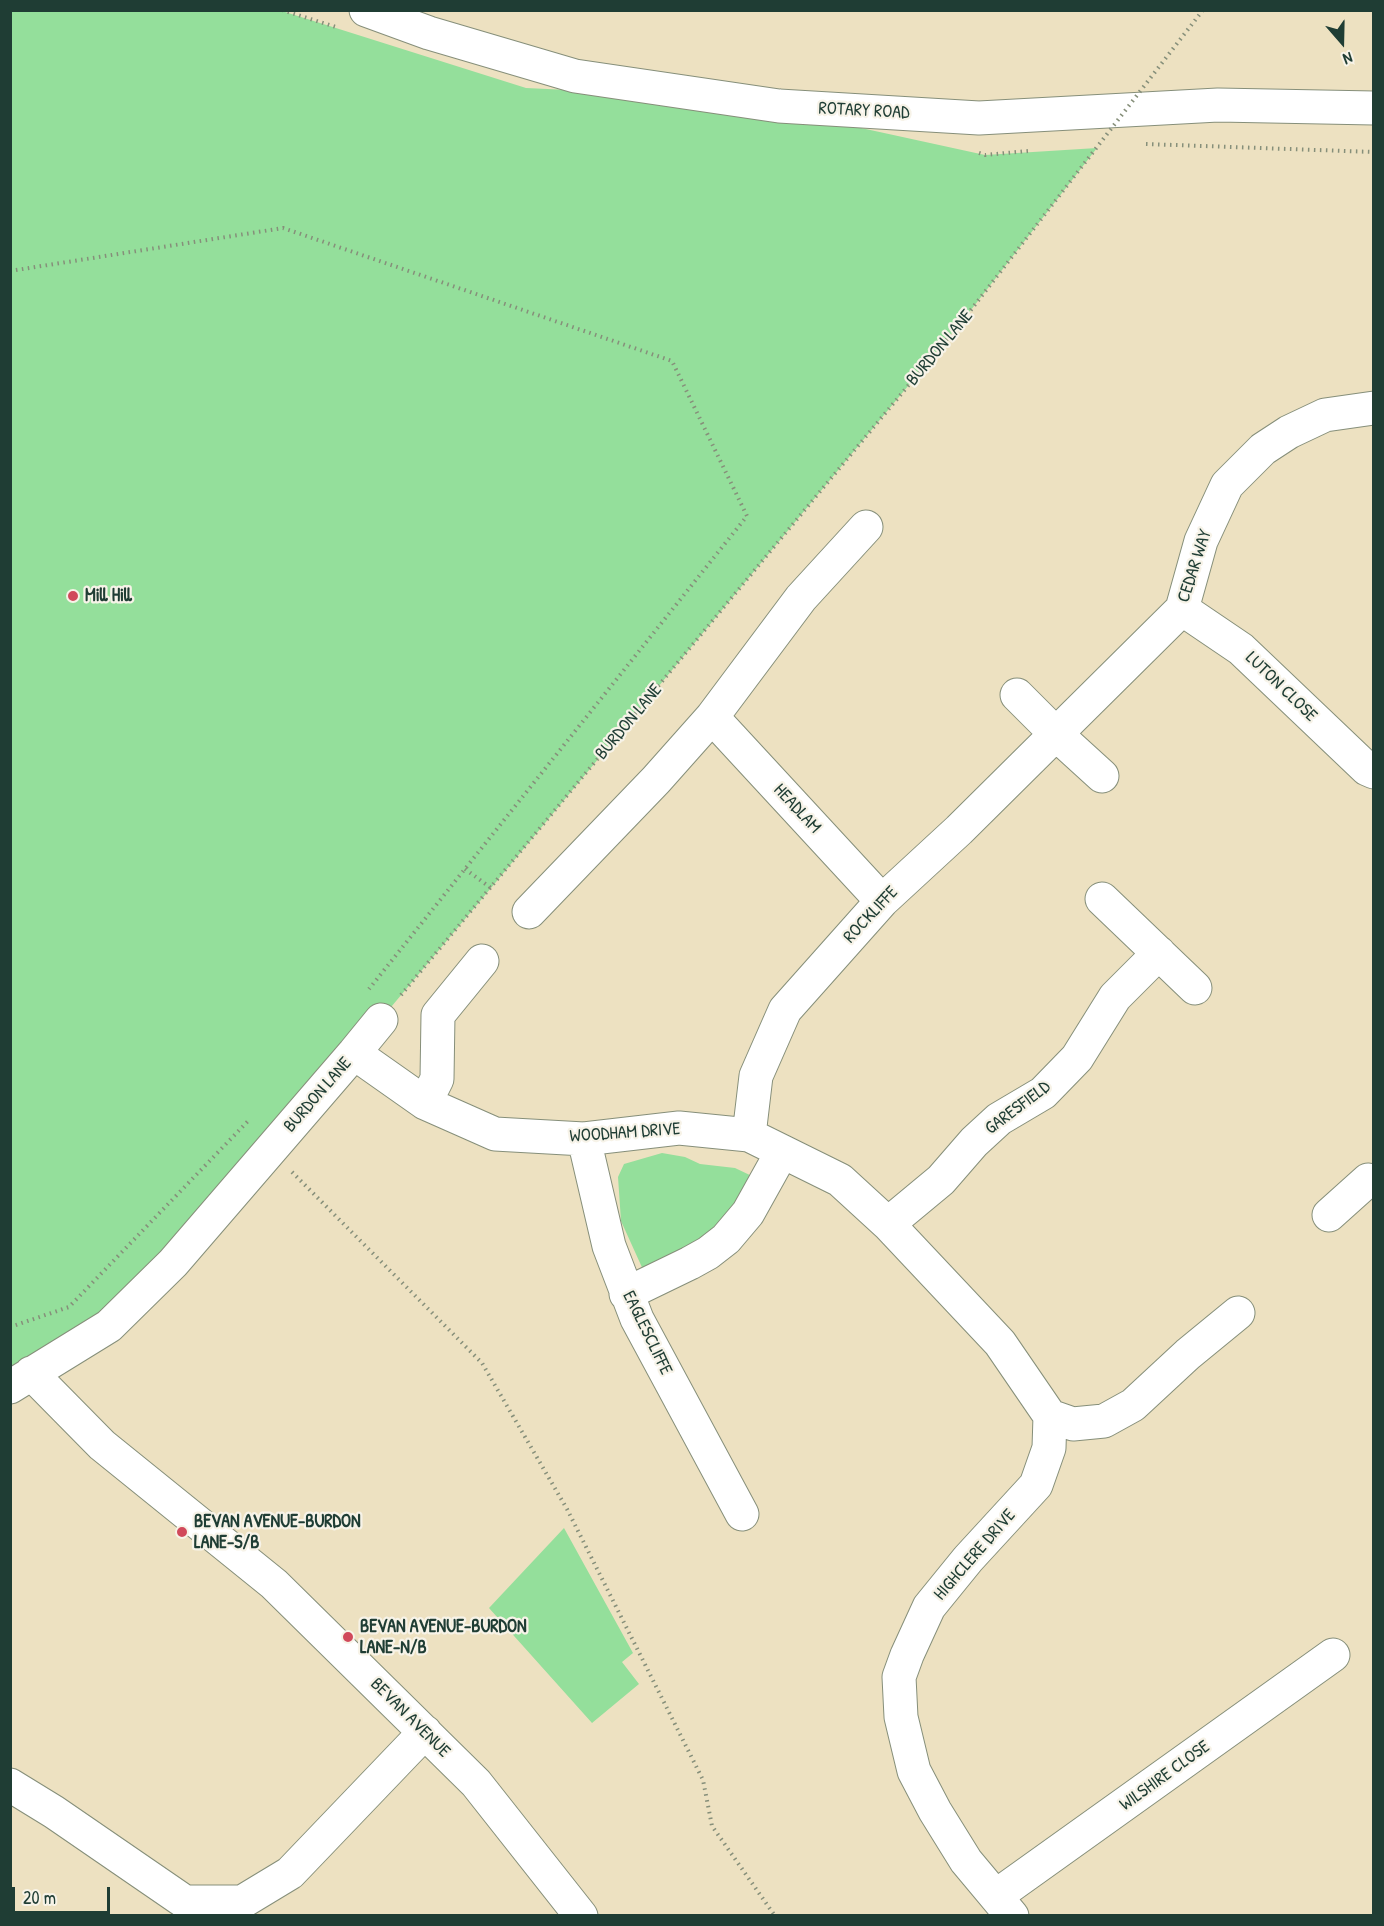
<!DOCTYPE html>
<style>
body{margin:0}
#map{position:relative;width:1384px;height:1926px;overflow:hidden;background:#ede1c1;font-family:"Patrick Hand",sans-serif}
canvas{display:block}
.frame{position:absolute;inset:0;border:12px solid #1f3d34;pointer-events:none}
.north{position:absolute;left:1312px;top:12px;width:60px;height:60px;-webkit-text-stroke:4px #f7f3e8;paint-order:stroke;rotate:160deg;font-size:16px;font-weight:700;line-height:24px;text-align:center;color:#1f3d34}
.north::after{content:'';display:block;margin:auto;width:21px;height:27px;background:#1f3d34;clip-path:polygon(50% 0,100% 100%,50% 72%,0 100%)}
.scale{position:absolute;left:12px;top:1887px;width:98px;height:27px;box-sizing:border-box;border:3px solid #1f3d34;border-top:0;padding-left:8px;font-size:18px;line-height:21px;white-space:nowrap;color:#1f3d34;-webkit-text-stroke:4px #f7f3e8;paint-order:stroke}
</style>
<div id="map">
<canvas width="1384" height="1926"></canvas>
<div class="frame"></div>
<div class="north">N</div>
<div class="scale">20 m</div>
</div>
<script>
const g = document.querySelector('canvas').getContext('2d');
g.lineJoin = 'round';
function paint(path, color) { g.fillStyle = color; g.fill(path, 'evenodd'); }
const poly = rows => new Path2D(rows.map(r => 'M' + r).join(''));
function stroke(path, color, width, dash) { g.strokeStyle = color; g.lineWidth = width; g.lineCap = dash ? 'butt' : 'round'; g.setLineDash(dash || []); g.stroke(path); }
function label(font, color, halo, rows, align = 'center') {
  g.font = font + ' "Patrick Hand",sans-serif'; g.lineWidth = 4.5; g.setLineDash([]); g.textBaseline = 'middle'; g.strokeStyle = halo; g.fillStyle = color; for (const [text, x, y, turn = 0] of rows) {
    g.save(); g.translate(x, y); g.rotate((+turn || 0) * Math.PI / 180); g.textAlign = isNaN(turn) ? turn : align; if (halo) g.strokeText(text, 0, 0); g.fillText(text, 0, 0); g.restore();
  }
}
const green = poly([
 [11,11,282,11,526,88,719,97,985,155,1097,148,967,315,491,888,271,1150,173,1263,11,1387],
 [662,1153,685,1157,700,1164,735,1168,754,1177,711,1236,645,1274,621,1221,618,1177,624,1164],
 [564,1528,633,1653,622,1662,639,1684,592,1723,489,1608]
]);
const path = poly([
 [282,10,339,28],
 [1146,144,1374,152],
 [979,153,985,155,1028,151],
 [10,271,283,228,672,361,747,516,369,989],
 [465,869,491,888],
 [401,995,967,315],
 [292,1172,482,1363,567,1509,703,1780,712,1826,775,1916],
 [10,1327,69,1307,250,1119]
]);
const minor = poly([
 [1182,609,1241,649,1367,769,1374,772],
 [1017,695,1057,735,1102,776],
 [712,717,882,901],
 [1102,899,1195,988],
 [529,912,656,780,712,717,801,598,866,527],
 [354,1053,425,1103,495,1134,584,1139,679,1128,749,1135,840,1180,888,1224,1000,1343,1050,1416,1073,1424,1104,1421,1133,1405,1188,1354,1238,1313],
 [425,1103,437,1079,438,1015,482,961],
 [749,1135,756,1076,785,1010,882,901,959,830,1182,609,1201,541,1227,485,1263,449,1289,432,1325,415,1374,408],
 [584,1139,609,1246,637,1319,742,1514],
 [1329,1215,1368,1180],
 [888,1224,941,1180,974,1142,999,1119,1043,1093,1077,1058,1115,997,1159,953],
 [626,1294,690,1263,708,1253,726,1239,748,1213,782,1152],
 [31,1373,102,1445,274,1584,476,1783,581,1916],
 [10,1387,109,1326,173,1263,354,1053,381,1020],
 [10,1785,54,1812,185,1902,242,1902,290,1873,425,1732],
 [996,1896,1333,1655],
 [1012,1916,966,1861,935,1811,914,1771,901,1717,899,1677,907,1655,929,1607,968,1559,1036,1485,1049,1448,1050,1416]
]);
const major = poly([
 [366,10,429,33,575,76,779,106,979,118,1218,105,1374,108]
]);
const pathBridge = poly([
 [967,315,1203,10]
]);
const markers = [
 [73,596,6,"#d1495b"],
 [182,1532,6,"#d1495b"],
 [348,1637,6,"#d1495b"]
];
const streetNames = [
 ["ROTARY ROAD",864,111,3],
 ["BURDON LANE",940,348,-50],
 ["CEDAR WAY",1195,566,-72],
 ["LUTON CLOSE",1281,687,44],
 ["BURDON LANE",629,722,-50],
 ["HEADLAM",797,809,47],
 ["ROCKLIFFE",871,915,-47],
 ["BURDON LANE",318,1095,-49],
 ["GARESFIELD",1018,1108,-37],
 ["WOODHAM DRIVE",625,1133,-4],
 ["EAGLESCLIFFE",647,1333,64],
 ["HIGHCLERE DRIVE",975,1555,-49],
 ["BEVAN AVENUE",410,1718,45],
 ["WILSHIRE CLOSE",1165,1776,-36]
];
const poiNames = [
 ["Mill Hill",85,596],
 ["BEVAN AVENUE-BURDON",194,1522],
 ["LANE-S/B",194,1543],
 ["BEVAN AVENUE-BURDON",360,1627],
 ["LANE-N/B",360,1648]
];
paint(green, '#94df9b');
stroke(minor, '#868f7a', 35);
stroke(major, '#868f7a', 35);
stroke(path, '#868f7a', 4, [1.5, 4.5]);
stroke(minor, '#fff', 33);
stroke(major, '#fff', 33);
stroke(pathBridge, '#868f7a', 4, [1.5, 4.5]);
for (const [x, y, r, color] of markers) { const dot = new Path2D(); dot.arc(x, y, r, 0, 2 * Math.PI); g.fillStyle = color; g.fill(dot); stroke(dot, '#f7f3e8', 2); }
label('18px', '#1f3d34', '#f7f3e8', streetNames);
label('bold 18px', '#1f3d34', '#f7f3e8', poiNames, 'left');
</script>
